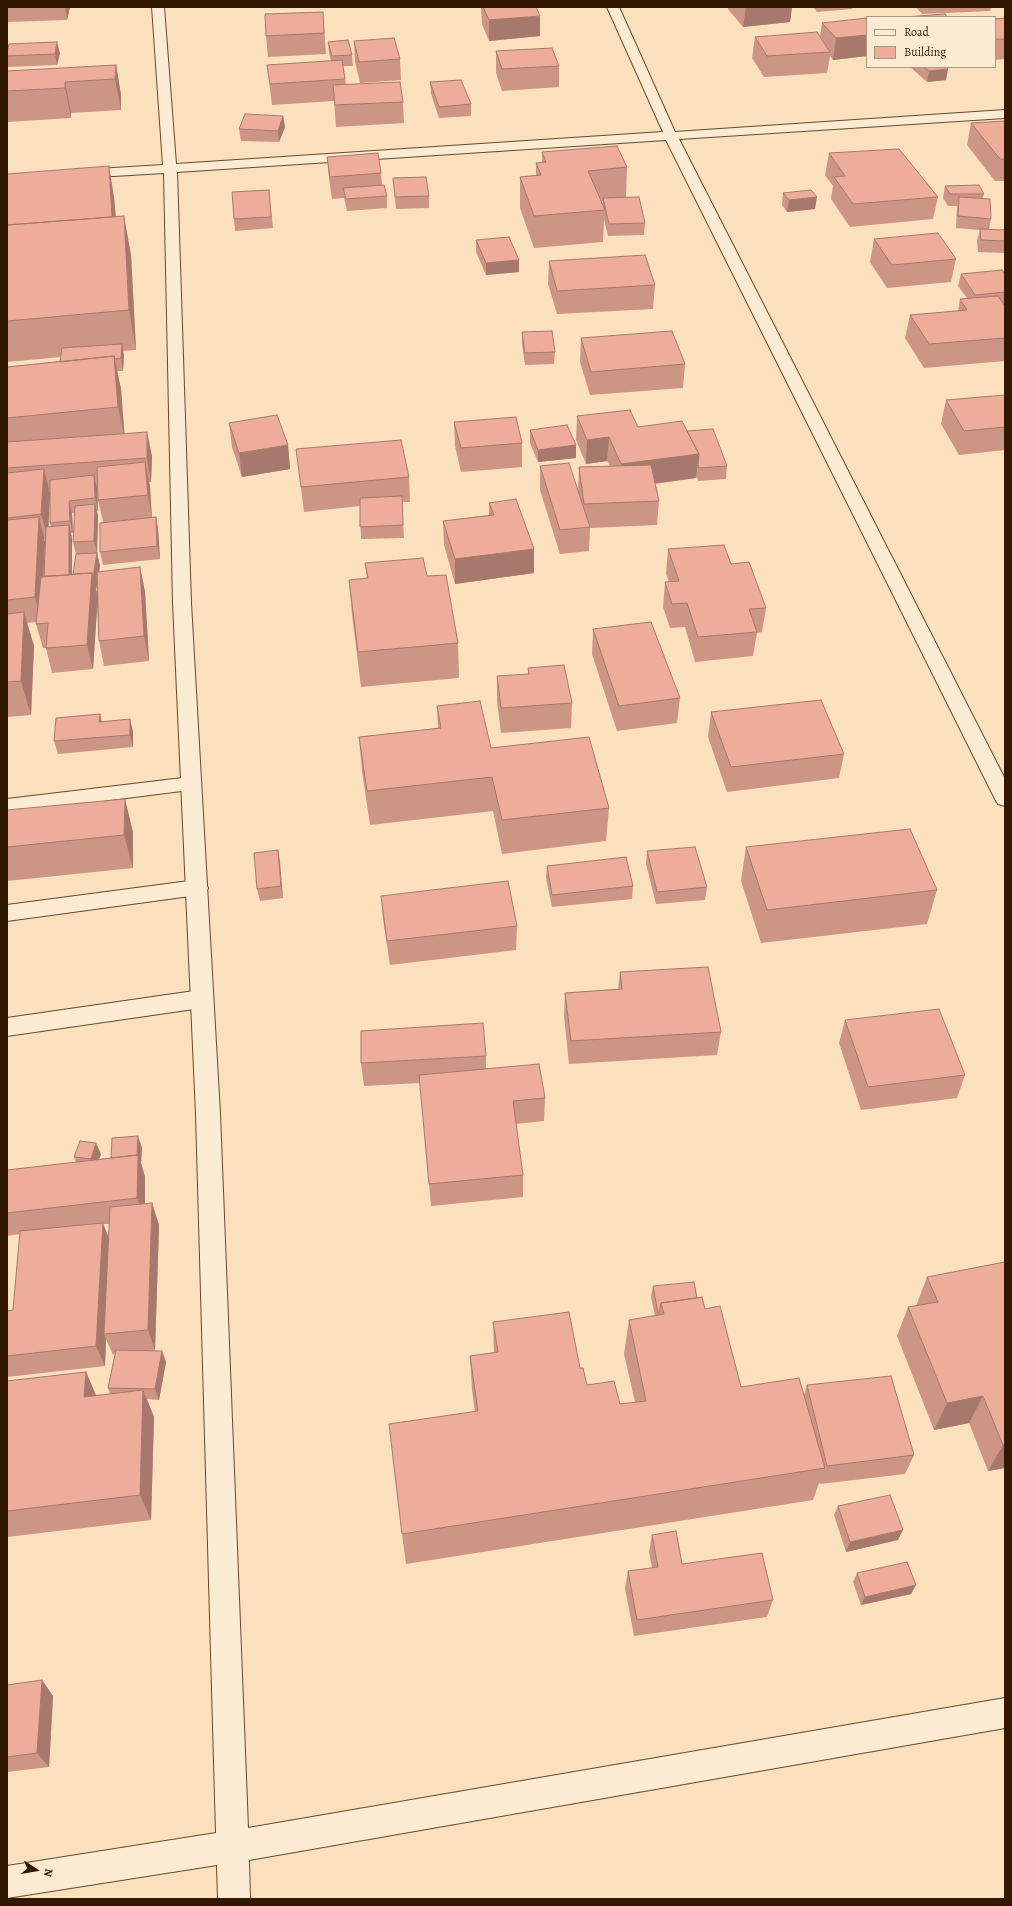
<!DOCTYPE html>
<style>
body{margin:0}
#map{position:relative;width:1012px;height:1906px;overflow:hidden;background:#fae0bc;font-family:Alegreya,serif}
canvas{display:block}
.frame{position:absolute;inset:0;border:8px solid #331800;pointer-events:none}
.legend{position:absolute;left:866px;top:16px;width:130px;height:52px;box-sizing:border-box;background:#fcebd3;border:1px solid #ac977f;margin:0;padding:5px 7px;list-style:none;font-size:12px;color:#331800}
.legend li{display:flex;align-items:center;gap:8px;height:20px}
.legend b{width:20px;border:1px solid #ac977f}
.north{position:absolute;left:16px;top:1850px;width:40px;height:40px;-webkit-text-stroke:3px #fcebd3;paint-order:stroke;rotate:102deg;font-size:11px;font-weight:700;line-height:16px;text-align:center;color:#331800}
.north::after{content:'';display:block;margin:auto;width:14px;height:18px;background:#331800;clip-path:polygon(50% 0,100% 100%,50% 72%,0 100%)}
</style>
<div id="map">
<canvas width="1012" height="1906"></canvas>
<div class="frame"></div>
<ul class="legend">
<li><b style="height:5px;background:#fcebd3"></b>Road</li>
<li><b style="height:11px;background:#eead9a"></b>Building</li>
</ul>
<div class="north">N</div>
</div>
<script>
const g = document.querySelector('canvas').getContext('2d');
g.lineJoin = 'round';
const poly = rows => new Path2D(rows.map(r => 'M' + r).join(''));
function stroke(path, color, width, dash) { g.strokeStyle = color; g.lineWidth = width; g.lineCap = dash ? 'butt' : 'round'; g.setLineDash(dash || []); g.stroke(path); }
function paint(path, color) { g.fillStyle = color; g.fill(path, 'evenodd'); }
const service = poly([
 [191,777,198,779,201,784,198,789,7,813,7,799,191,777],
 [197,880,205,882,208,888,205,894,7,921,7,905,197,880],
 [201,990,209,993,212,999,209,1005,201,1008,7,1036,7,1018,201,990]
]);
const minor = poly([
 [152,7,164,7,176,164,663,132,607,7,619,7,675,132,1005,110,1005,118,679,139,1005,779,1005,806,998,804,995,799,666,140,177,172,191,603,220,1114,248,1828,1005,1698,1005,1728,249,1860,250,1899,218,1899,217,1865,7,1898,7,1866,216,1833,196,1114,173,603,164,173,80,178,75,177,73,174,75,171,80,170,163,165,152,7]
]);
const wall = poly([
 [7,7,70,7,67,20,7,22],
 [481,7,536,7,540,36,489,41,482,24],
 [728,7,792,7,790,22,743,27,728,9],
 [813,7,853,7,852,9,817,12],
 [868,7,883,7,869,8],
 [916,7,991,7,990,11,922,14],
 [323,12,326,54,268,57,266,36],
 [867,18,867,56,833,60,830,56,827,73,764,77,752,58,755,37,820,37,822,23],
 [1005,18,1005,59,995,60,995,19],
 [354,41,400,59,401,80,360,83,355,62],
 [328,42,352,55,353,66,343,66,346,84,403,102,404,123,336,127,334,101,272,105,267,65,331,61,329,53],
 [496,51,559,66,559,87,502,91,496,73],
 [7,52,60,53,57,65,8,67,7,61],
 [116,65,121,95,121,110,71,113,71,118,7,122,7,71],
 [910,67,946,67,946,80,927,82],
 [430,82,471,104,471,116,439,118,431,94],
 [283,116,285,127,279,142,241,141,239,129],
 [1005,121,1005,181,995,181,967,145,971,123],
 [542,152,627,167,626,197,645,223,644,235,608,236,604,219,603,242,534,248,520,208,520,177,536,175,536,163,542,162],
 [601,201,603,201,603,205],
 [829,153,938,197,933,219,850,227,831,199,833,186,825,175],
 [327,157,381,173,382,185,387,196,387,208,347,211,344,198,332,199,329,179],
 [7,174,114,197,116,216,131,255,136,350,123,351,124,356,123,371,117,371,121,389,124,434,152,456,151,482,149,482,152,517,156,517,158,529,160,559,103,565,100,552,103,522,98,500,98,486,97,486,98,511,97,511,98,516,97,553,100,566,99,572,140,567,145,592,149,661,104,666,99,641,97,603,93,669,52,673,46,648,43,648,36,624,36,622,27,623,34,646,31,715,7,717,7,367,60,361,61,357,7,362],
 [49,490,50,490,50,523,51,527,48,527,50,494],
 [72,513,75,513,73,542,76,555,73,574,72,574,72,538,71,533,73,533],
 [44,539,45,539,43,577,45,542],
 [97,585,97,595,96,590],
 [393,178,429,196,429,208,396,209],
 [945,186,984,194,982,199,991,219,989,229,1005,230,1005,253,978,252,977,241,980,230,956,228,957,206,948,206,943,198],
 [269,190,273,228,235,231,234,219],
 [783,193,815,209,787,212,782,205],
 [874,239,956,259,951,282,887,288,870,262],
 [476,240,519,260,519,272,486,275,476,252],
 [549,261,655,285,653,309,557,314,548,284],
 [961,274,1005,274,1005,304,1004,304,1005,306,1005,361,924,368,905,338,910,315,958,311,960,299,967,298,958,286],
 [522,332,555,352,554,364,525,365,522,344],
 [581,338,685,364,683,388,590,395,580,362],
 [1005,395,1005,450,959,455,941,424,946,400],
 [577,416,638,427,687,431,727,466,726,479,698,481,697,477,696,478,655,484,659,501,657,525,590,528,589,551,560,554,540,490,540,466,578,491,579,467,610,466,607,461,586,464,576,440],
 [454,422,522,443,522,467,461,472,455,446],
 [229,423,288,445,290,469,242,477,232,447],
 [530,430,576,445,576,458,538,462,530,443],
 [296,449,409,477,410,502,402,502,404,538,361,539,360,506,304,512],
 [489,503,534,549,534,573,455,584,444,545,443,521,489,515],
 [668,549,731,564,766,608,762,632,757,633,753,656,695,662,685,627,670,628,663,607,665,582,669,582,666,574],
 [365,563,427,576,458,643,459,678,361,687,352,614,349,580,367,579],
 [593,629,680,698,677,723,617,731,592,654],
 [528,668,572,703,571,728,501,733,497,701,497,676,528,674],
 [437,706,491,748,609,808,606,841,502,854,493,811,370,825,362,771,359,737,438,728],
 [711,712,844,754,839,778,727,792,708,737],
 [130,719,133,732,133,747,58,754,54,741,101,722],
 [7,810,133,832,133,868,7,881],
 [746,847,937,890,927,924,761,943,741,881],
 [278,850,283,898,260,901,257,889],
 [647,851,707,887,705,900,656,904,646,864],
 [547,866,633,886,632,899,552,907,546,878],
 [381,896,517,926,516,950,390,965,383,919],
 [620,972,721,1032,717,1055,569,1064,564,1016,565,993,618,989],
 [845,1020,965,1075,957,1098,861,1110,839,1043],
 [486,1056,486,1068,545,1098,544,1121,516,1124,523,1175,523,1197,431,1206,420,1083,364,1086,361,1063],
 [142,1148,141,1163,145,1177,145,1204,152,1203,159,1225,155,1350,148,1351,162,1351,166,1362,159,1400,147,1399,154,1417,151,1520,7,1537,7,1381,86,1372,96,1395,110,1394,108,1388,115,1354,113,1355,106,1339,105,1366,7,1377,7,1311,13,1310,20,1234,7,1236,7,1170,76,1162,74,1157,101,1154,99,1159,111,1158],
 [103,1224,110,1224,109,1239],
 [1005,1262,1005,1468,988,1471,969,1423,934,1430,897,1336,908,1307,916,1306,927,1277],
 [653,1286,697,1298,705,1309,741,1387,804,1395,807,1385,914,1455,905,1474,820,1484,819,1483,813,1500,406,1564,402,1534,475,1412,472,1390,470,1356,494,1353,493,1322,580,1368,587,1385,620,1404,635,1402,624,1354,629,1320,655,1316,651,1297],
 [838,1506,898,1540,846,1552,834,1515],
 [652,1535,682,1564,773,1600,767,1617,634,1636,625,1588,628,1571,652,1568,649,1552],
 [857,1573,911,1594,861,1605,853,1582],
 [42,1680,53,1696,49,1767,7,1772,7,1685]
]);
const shadedWall = poly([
 [65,7,70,7,67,20],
 [746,7,792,7,790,22,743,27],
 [540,16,540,36,489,41,489,20],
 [867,35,867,56,833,60,836,38],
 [57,42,60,53,57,65,55,54],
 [116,65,121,95,121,110,115,79],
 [948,69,946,80,927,82,929,71],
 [65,82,71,113,71,118,65,88],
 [283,116,285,127,279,142,278,131],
 [109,166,114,197,118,251,112,219],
 [817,197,815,209,787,212,789,200],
 [124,216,131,255,136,350,129,310],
 [519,260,519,272,486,275,486,263],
 [122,344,124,356,123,371,121,358],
 [114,356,121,389,125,440,118,407],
 [147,432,152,456,151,482,147,458],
 [609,437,607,461,586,464,587,440],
 [288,445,290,469,242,477,239,453],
 [576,445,576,458,538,462,538,450],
 [699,454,696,478,619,488,621,464],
 [145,462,150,486,152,519,148,495],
 [44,469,50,494,48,539,41,514],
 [94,475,97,488,98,511,95,498],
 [69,501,72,513,73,533,70,521],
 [95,504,98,516,97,553,94,541],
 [39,517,45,542,41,622,35,597],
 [156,517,158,529,160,559,157,546],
 [69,525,72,538,72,591,69,578],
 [534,549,534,573,455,584,455,559],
 [97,553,100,566,96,590,93,577],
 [140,567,145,592,149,661,144,636],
 [92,573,98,597,93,669,87,645],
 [24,612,34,646,31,715,21,681],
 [100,714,103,727,99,722],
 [130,719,133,732,133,747,130,735],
 [125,799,133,832,133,868,124,835],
 [278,850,280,862,283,898,281,886],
 [138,1136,142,1148,141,1163,145,1177,145,1219,137,1198,137,1157],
 [96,1143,101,1154,95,1170,91,1159],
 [152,1203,159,1225,155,1350,148,1330],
 [103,1223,111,1244,104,1334,106,1339,105,1366,96,1346],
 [162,1351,166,1362,159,1400,155,1389],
 [86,1372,98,1400,84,1397],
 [143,1390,154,1417,151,1520,140,1495],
 [983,1396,969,1423,934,1430,947,1403],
 [1003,1445,1005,1445,1005,1468,988,1471],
 [903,1530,898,1540,846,1552,850,1542],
 [916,1585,911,1594,861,1605,865,1597],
 [42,1680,53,1696,49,1767,37,1753]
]);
const building = poly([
 [483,7,536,7,540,16,489,20,483,7],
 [323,12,324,33,266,36,265,14,323,12],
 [945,14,947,17,905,17,945,14],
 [867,18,867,35,836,38,822,23,867,18],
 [1005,18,1005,39,995,39,995,19,1005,18],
 [817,32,830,52,767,56,755,37,817,32],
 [394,38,400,59,359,62,354,41,394,38],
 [348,40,352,55,332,56,328,42,348,40],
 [57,42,55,54,7,56,7,52,9,44,57,42],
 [552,48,559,66,502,69,496,51,552,48],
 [342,60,345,79,270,84,267,65,342,60],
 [116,65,115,79,65,82,65,88,7,91,7,71,116,65],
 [924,67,946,67,948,69,929,71,924,67],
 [461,80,471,104,439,107,430,82,461,80],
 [400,82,403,102,335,105,333,85,400,82],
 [245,114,283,116,278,131,239,129,245,114],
 [1005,121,1005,159,1000,159,971,123,1005,121],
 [617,146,627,167,588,171,605,210,534,216,520,177,541,175,536,163,546,162,542,152,617,146],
 [899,149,938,197,853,204,834,177,845,176,829,153,899,149],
 [378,153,381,173,330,177,327,157,378,153],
 [109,166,112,217,7,225,7,174,109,166],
 [426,177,429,196,395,197,393,178,426,177],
 [384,185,387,196,346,199,343,188,384,185],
 [979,185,984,194,950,194,945,186,979,185],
 [269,190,271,217,234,219,232,192,269,190],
 [811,190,817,197,789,200,783,193,811,190],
 [639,197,645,223,609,224,603,198,639,197],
 [959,197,990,199,991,219,958,216,959,197],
 [124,216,129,310,7,321,7,225,124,216],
 [980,229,1005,230,1005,241,981,240,980,229],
 [938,233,956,259,892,265,874,239,938,233],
 [509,237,519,260,486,263,476,240,509,237],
 [645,255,655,285,557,291,549,261,645,255],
 [1002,270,1005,274,1005,292,975,295,961,274,1002,270],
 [998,296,1005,306,1005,338,929,344,910,315,967,310,960,299,998,296],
 [552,331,555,352,525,353,522,332,552,331],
 [672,331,685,364,591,372,581,338,672,331],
 [122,344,121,358,115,359,114,356,60,362,62,348,122,344],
 [114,356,118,407,7,418,7,367,114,356],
 [1005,395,1005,427,964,431,946,400,1005,395],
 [630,410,638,427,682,421,699,454,621,464,609,437,587,440,577,416,630,410],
 [277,415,288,445,239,453,229,423,277,415],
 [516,417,522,443,461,448,454,422,516,417],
 [567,425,576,445,538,450,530,430,567,425],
 [713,429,727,466,699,468,698,465,699,454,687,431,713,429],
 [147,432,147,458,7,468,7,442,147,432],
 [401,440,409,477,301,487,296,449,401,440],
 [145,462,148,495,98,500,97,467,145,462],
 [569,463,590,527,560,530,540,466,569,463],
 [651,465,659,501,584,504,579,467,651,465],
 [44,469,41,514,7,518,7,473,44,469],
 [94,475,95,498,69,501,70,521,50,523,50,480,94,475],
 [402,496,403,525,360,527,360,498,402,496],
 [516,499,534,549,455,559,443,521,494,515,489,503,516,499],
 [95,504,94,541,73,542,75,506,95,504],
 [39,517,35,597,7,600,7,520,39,517],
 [156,517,157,546,100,552,100,523,156,517],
 [69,525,69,575,44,576,46,527,69,525],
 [724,545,731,564,749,562,766,608,749,609,757,632,698,637,687,603,672,604,665,582,679,581,668,549,724,545],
 [97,553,93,577,92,573,73,574,76,554,97,553],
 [423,558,427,576,446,575,458,643,358,652,349,580,368,578,365,563,423,558],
 [140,567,144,636,99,641,97,572,140,567],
 [92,573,87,645,46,648,48,623,36,624,41,577,92,573],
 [24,612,21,681,7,682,7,614,24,612],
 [651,622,680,698,619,706,593,629,651,622],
 [564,665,572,703,501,708,497,676,529,674,528,668,564,665],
 [821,700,844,754,731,767,711,712,821,700],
 [480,701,491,748,589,737,609,808,502,820,492,777,367,791,359,737,441,728,437,706,480,701],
 [100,714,99,722,130,719,130,735,54,741,56,718,100,714],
 [125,799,124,835,7,847,7,810,125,799],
 [910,829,937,890,767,910,746,847,910,829],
 [695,847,707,887,657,892,647,851,695,847],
 [278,850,281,886,257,889,254,853,278,850],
 [626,857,633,886,552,895,547,866,626,857],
 [508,881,517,926,387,941,381,896,508,881],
 [708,967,721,1032,571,1041,565,993,622,989,620,972,708,967],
 [939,1009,965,1075,868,1087,845,1020,939,1009],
 [483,1023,486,1056,361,1063,361,1031,483,1023],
 [539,1064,545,1098,513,1101,523,1175,429,1184,419,1075,539,1064],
 [138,1136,137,1155,111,1158,112,1138,138,1136],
 [80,1141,96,1143,91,1159,74,1157,80,1141],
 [138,1155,137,1198,7,1213,7,1170,138,1155],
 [152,1203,148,1330,104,1334,110,1207,152,1203],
 [103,1223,96,1346,7,1356,7,1311,13,1310,20,1231,103,1223],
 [1005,1262,1005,1445,1003,1445,983,1396,947,1403,908,1307,938,1302,927,1277,1005,1262],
 [694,1282,697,1298,661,1303,659,1313,658,1313,653,1286,694,1282],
 [702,1297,705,1309,720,1306,741,1387,799,1378,825,1468,402,1534,389,1424,478,1411,470,1356,498,1352,493,1322,569,1312,580,1368,583,1368,587,1385,614,1381,620,1404,646,1401,629,1320,664,1314,661,1303,702,1297],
 [116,1350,162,1351,155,1389,108,1388,116,1350],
 [86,1372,84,1397,143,1390,140,1495,7,1511,7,1381,86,1372],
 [891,1376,914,1455,827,1466,807,1385,891,1376],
 [890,1495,903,1530,850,1542,838,1506,890,1495],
 [676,1531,682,1564,762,1553,773,1600,637,1620,628,1571,658,1567,652,1535,676,1531],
 [907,1562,916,1585,865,1597,857,1573,907,1562],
 [42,1680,37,1753,7,1757,7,1685,42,1680]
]);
stroke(service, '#654a2f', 2);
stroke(minor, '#654a2f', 2);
paint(service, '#fcebd3');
paint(minor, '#fcebd3');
paint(wall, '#cd9584');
paint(shadedWall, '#a7796c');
paint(building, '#eead9a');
stroke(building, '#a7796c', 1);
</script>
